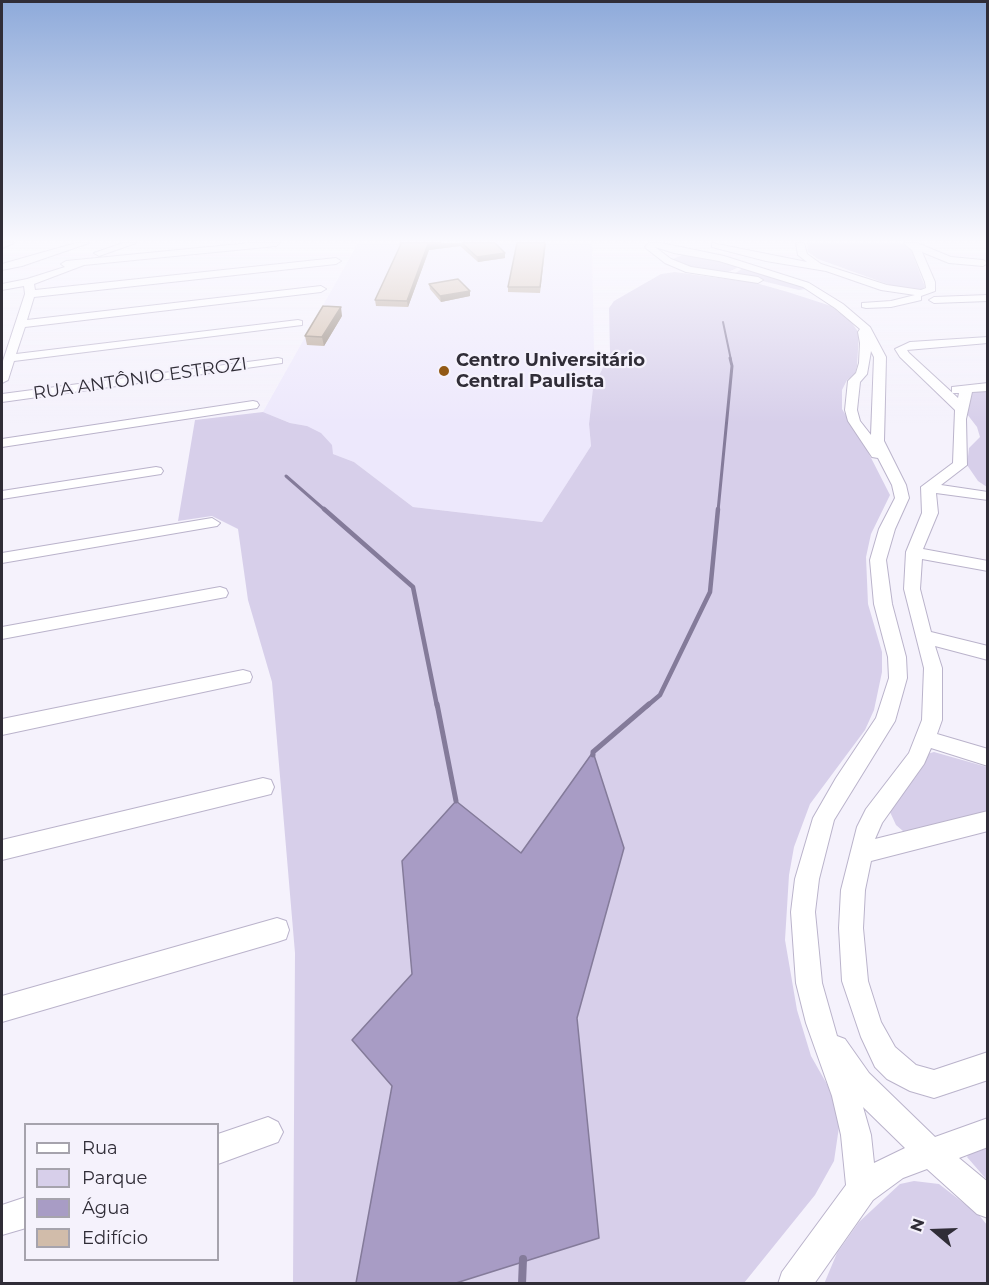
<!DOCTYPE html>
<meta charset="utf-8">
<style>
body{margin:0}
#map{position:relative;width:989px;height:1285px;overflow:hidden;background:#f5f2fc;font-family:Montserrat,sans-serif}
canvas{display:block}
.frame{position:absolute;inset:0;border:3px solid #302d37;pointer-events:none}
.legend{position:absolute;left:24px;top:1123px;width:195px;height:138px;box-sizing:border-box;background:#f5f2fc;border:2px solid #a6a3ad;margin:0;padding:8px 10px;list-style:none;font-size:18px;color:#302d37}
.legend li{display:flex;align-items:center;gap:12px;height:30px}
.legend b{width:30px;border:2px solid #a6a3ad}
.north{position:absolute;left:905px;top:1201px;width:60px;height:60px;-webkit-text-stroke:4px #f5f2fc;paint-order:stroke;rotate:289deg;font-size:16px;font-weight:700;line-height:24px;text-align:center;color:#302d37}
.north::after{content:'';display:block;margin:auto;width:21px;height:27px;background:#302d37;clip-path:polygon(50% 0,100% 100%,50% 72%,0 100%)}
</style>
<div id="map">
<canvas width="989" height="1285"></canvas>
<div class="frame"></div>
<ul class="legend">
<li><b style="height:8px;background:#fff"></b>Rua</li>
<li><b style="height:16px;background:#d7cfea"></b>Parque</li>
<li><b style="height:16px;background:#a89cc5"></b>Água</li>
<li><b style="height:16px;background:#d1bcaa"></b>Edifício</li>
</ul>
<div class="north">N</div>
</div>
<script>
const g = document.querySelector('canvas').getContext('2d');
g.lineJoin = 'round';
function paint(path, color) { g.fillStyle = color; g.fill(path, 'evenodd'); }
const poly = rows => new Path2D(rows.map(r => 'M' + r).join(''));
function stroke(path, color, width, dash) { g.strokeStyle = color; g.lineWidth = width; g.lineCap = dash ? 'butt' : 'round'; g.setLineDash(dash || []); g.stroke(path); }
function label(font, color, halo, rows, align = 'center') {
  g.font = font + ' Montserrat,sans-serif'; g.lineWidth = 4.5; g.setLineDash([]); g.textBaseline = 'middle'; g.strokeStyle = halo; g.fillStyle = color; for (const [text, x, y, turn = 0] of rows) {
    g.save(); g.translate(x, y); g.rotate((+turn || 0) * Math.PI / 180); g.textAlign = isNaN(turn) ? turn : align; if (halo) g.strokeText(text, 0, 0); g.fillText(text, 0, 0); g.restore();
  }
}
const built = poly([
 [358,243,592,243,594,350,610,353,593,388,589,424,591,446,542,522,413,507,354,462,333,454,307,426,290,423,263,412]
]);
const green = poly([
 [807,243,900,243,910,247,925,287,920,290,901,289,818,259,808,252],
 [696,254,736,265,737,268,726,273,694,270,673,259,682,255],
 [743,268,804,285,806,289,799,290,734,274],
 [675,272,756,283,788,292,831,306,852,323,859,333,857,366,855,374,847,380,842,390,842,409,867,450,890,495,871,534,866,557,868,604,882,652,882,672,874,710,865,730,810,804,794,847,789,875,785,940,797,1010,811,1056,828,1086,836,1108,839,1127,834,1161,815,1195,744,1283,293,1283,295,953,272,682,248,600,238,529,212,516,178,521,195,420,263,412,290,423,307,426,321,433,332,445,333,454,354,462,413,507,542,522,591,446,589,424,593,388,610,353,609,308,614,301,661,274],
 [984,389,988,392,987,487,978,481,967,465,969,448,980,437,977,427,967,414,968,394],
 [934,752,987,767,987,811,908,832,903,831,896,825,890,812,927,754],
 [987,1148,987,1180,967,1157,970,1153],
 [914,1181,939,1184,979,1215,987,1225,987,1283,824,1284,837,1253,859,1222,900,1184]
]);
const water = poly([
 [593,752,624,848,577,1018,599,1238,456,1283,356,1283,392,1086,352,1040,412,974,402,861,456,801,521,853,593,752]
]);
const streamFar4 = poly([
 [723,322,731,360]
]);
const streamFar3 = poly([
 [286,476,326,511],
 [718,511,732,366,730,358]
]);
const streamFar2 = poly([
 [324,509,413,587,437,706],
 [647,706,660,695,710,592,718,509]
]);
const streamFar1 = poly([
 [437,704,456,801],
 [593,755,593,752,649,704]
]);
const stream = poly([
 [522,1284,523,1259]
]);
const minor = poly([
 [76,243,89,243,22,266,2,270,2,264,76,243],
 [123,243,136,243,99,256,94,253,123,243],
 [250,243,280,243,276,246,84,265,34,284,35,290,336,258,341,261,336,264,34,297,27,320,321,286,326,289,321,292,25,327,16,354,298,320,302,321,302,325,14,361,8,380,2,383,2,364,25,294,24,286,2,290,2,284,27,279,65,267,61,264,66,261,250,243],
 [649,243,661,243,724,256,809,283,843,304,870,327,886,357,884,441,906,485,909,498,895,529,886,560,892,604,906,657,907,678,895,721,834,820,819,879,815,912,822,983,837,1036,845,1039,869,1073,935,1137,988,1118,988,1147,959,1158,988,1182,988,1218,977,1214,927,1169,903,1178,873,1200,814,1284,778,1284,782,1272,846,1185,841,1135,832,1096,806,1023,796,983,791,912,795,879,813,818,836,778,876,718,889,678,888,657,874,604,870,560,879,529,895,498,892,485,878,458,872,457,848,421,845,410,848,381,856,373,859,363,860,343,858,332,860,329,835,308,803,287,719,261,674,253,655,247,671,259,691,267,758,277,763,280,758,283,686,272,665,263,647,249,645,247,649,243],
 [871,351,874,357,871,435,860,421,857,410,860,382,867,374,871,351],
 [863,1107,905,1148,874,1163,871,1135,863,1107],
 [712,243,807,262,798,255,796,243,804,243,807,254,821,264,887,285,921,290,926,288,925,282,912,250,903,243,917,243,951,257,983,260,988,263,983,266,949,263,922,252,935,282,935,291,921,296,921,300,917,301,891,307,866,308,862,307,862,303,891,301,915,295,881,290,826,271,766,261,712,247,712,243],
 [988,295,988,301,934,303,929,300,934,297,988,295],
 [988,337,988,343,907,350,909,353,958,398,959,393,952,393,952,387,988,383,988,391,972,392,966,419,967,465,941,485,988,492,988,500,936,493,938,513,923,549,988,561,988,571,922,559,920,589,931,632,988,646,988,660,935,646,942,668,942,720,937,734,988,749,988,766,931,748,924,764,882,823,875,839,988,811,988,831,871,861,865,890,863,928,868,981,881,1022,895,1047,916,1065,934,1070,988,1052,988,1080,934,1098,910,1091,887,1079,875,1067,861,1037,842,981,839,928,841,890,857,827,866,809,909,753,922,720,924,668,904,589,906,552,922,513,921,487,953,463,955,410,900,357,895,349,910,342,988,337],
 [278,358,282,359,282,363,2,402,2,394,278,358],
 [253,401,257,402,259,405,257,408,2,447,2,439,253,401],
 [156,467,161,468,163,471,161,474,2,499,2,491,156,467],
 [212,518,220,523,217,526,2,563,2,553,212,518],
 [220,587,226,589,228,593,226,597,2,639,2,627,220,587],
 [243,670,250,672,252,677,250,682,2,735,2,719,243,670],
 [263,778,271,780,274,787,271,794,263,796,2,860,2,840,263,778],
 [277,918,286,921,289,930,286,939,277,942,2,1022,2,996,277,918],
 [268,1117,278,1122,283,1132,278,1142,218,1164,218,1134,268,1117],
 [26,1197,26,1228,2,1235,2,1205,26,1197]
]);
const major = poly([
 [2,243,13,243,2,248,2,243]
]);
const wall = poly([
 [400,243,495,243,505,258,478,262,460,246,429,250,408,307,376,306,375,300,400,247],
 [546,243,540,293,508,292,508,287],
 [429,284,470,291,470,296,441,302,430,289],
 [342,316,324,346,307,345,305,336]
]);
const shadedWall = poly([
 [441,243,460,243,460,246,429,250,408,307,407,301,428,244],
 [505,253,505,258,478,262,477,257],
 [470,291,470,296,441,302,440,296],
 [341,307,342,316,324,346,322,337]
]);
const building = poly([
 [400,243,441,243,428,244,407,301,375,300,401,244,400,244,400,243],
 [462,243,495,243,505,253,477,257,462,243],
 [517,243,545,243,540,287,508,287,517,243],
 [458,279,470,291,440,296,429,284,458,279],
 [323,306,341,307,322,337,305,336,323,306]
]);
const markers = [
 [444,371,6,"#925915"]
];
const farPoinames = [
 ["Centro Universitário",456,361],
 ["Central Paulista",456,382]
];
const farStreetnames = [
 ["RUA ANTÔNIO ESTROZI",140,379,-8]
];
paint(built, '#ede8fc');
paint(green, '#d7cfea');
paint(water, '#a89cc5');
stroke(water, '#847b9a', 1.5);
stroke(streamFar4, '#847b9a', 2);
stroke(streamFar3, '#847b9a', 3);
stroke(streamFar2, '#847b9a', 4.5);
stroke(streamFar1, '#847b9a', 5);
stroke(stream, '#847b9a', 8);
stroke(minor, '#bab3cb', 2);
stroke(major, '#bab3cb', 3);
paint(minor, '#fff');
paint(major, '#fff');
paint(wall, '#b4a292');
paint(shadedWall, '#928477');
paint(building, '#d1bcaa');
stroke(building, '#928477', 1.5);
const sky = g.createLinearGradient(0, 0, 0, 423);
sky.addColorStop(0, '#8eaada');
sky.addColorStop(0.57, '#faf9fe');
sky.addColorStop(1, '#faf9fe00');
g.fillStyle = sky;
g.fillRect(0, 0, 989, 423);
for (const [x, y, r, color] of markers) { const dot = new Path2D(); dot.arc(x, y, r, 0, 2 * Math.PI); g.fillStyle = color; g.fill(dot); stroke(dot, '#f5f2fc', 2); }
label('bold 18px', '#302d37', '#f5f2fc', farPoinames, 'left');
label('18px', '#302d37', '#f5f2fc', farStreetnames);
</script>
